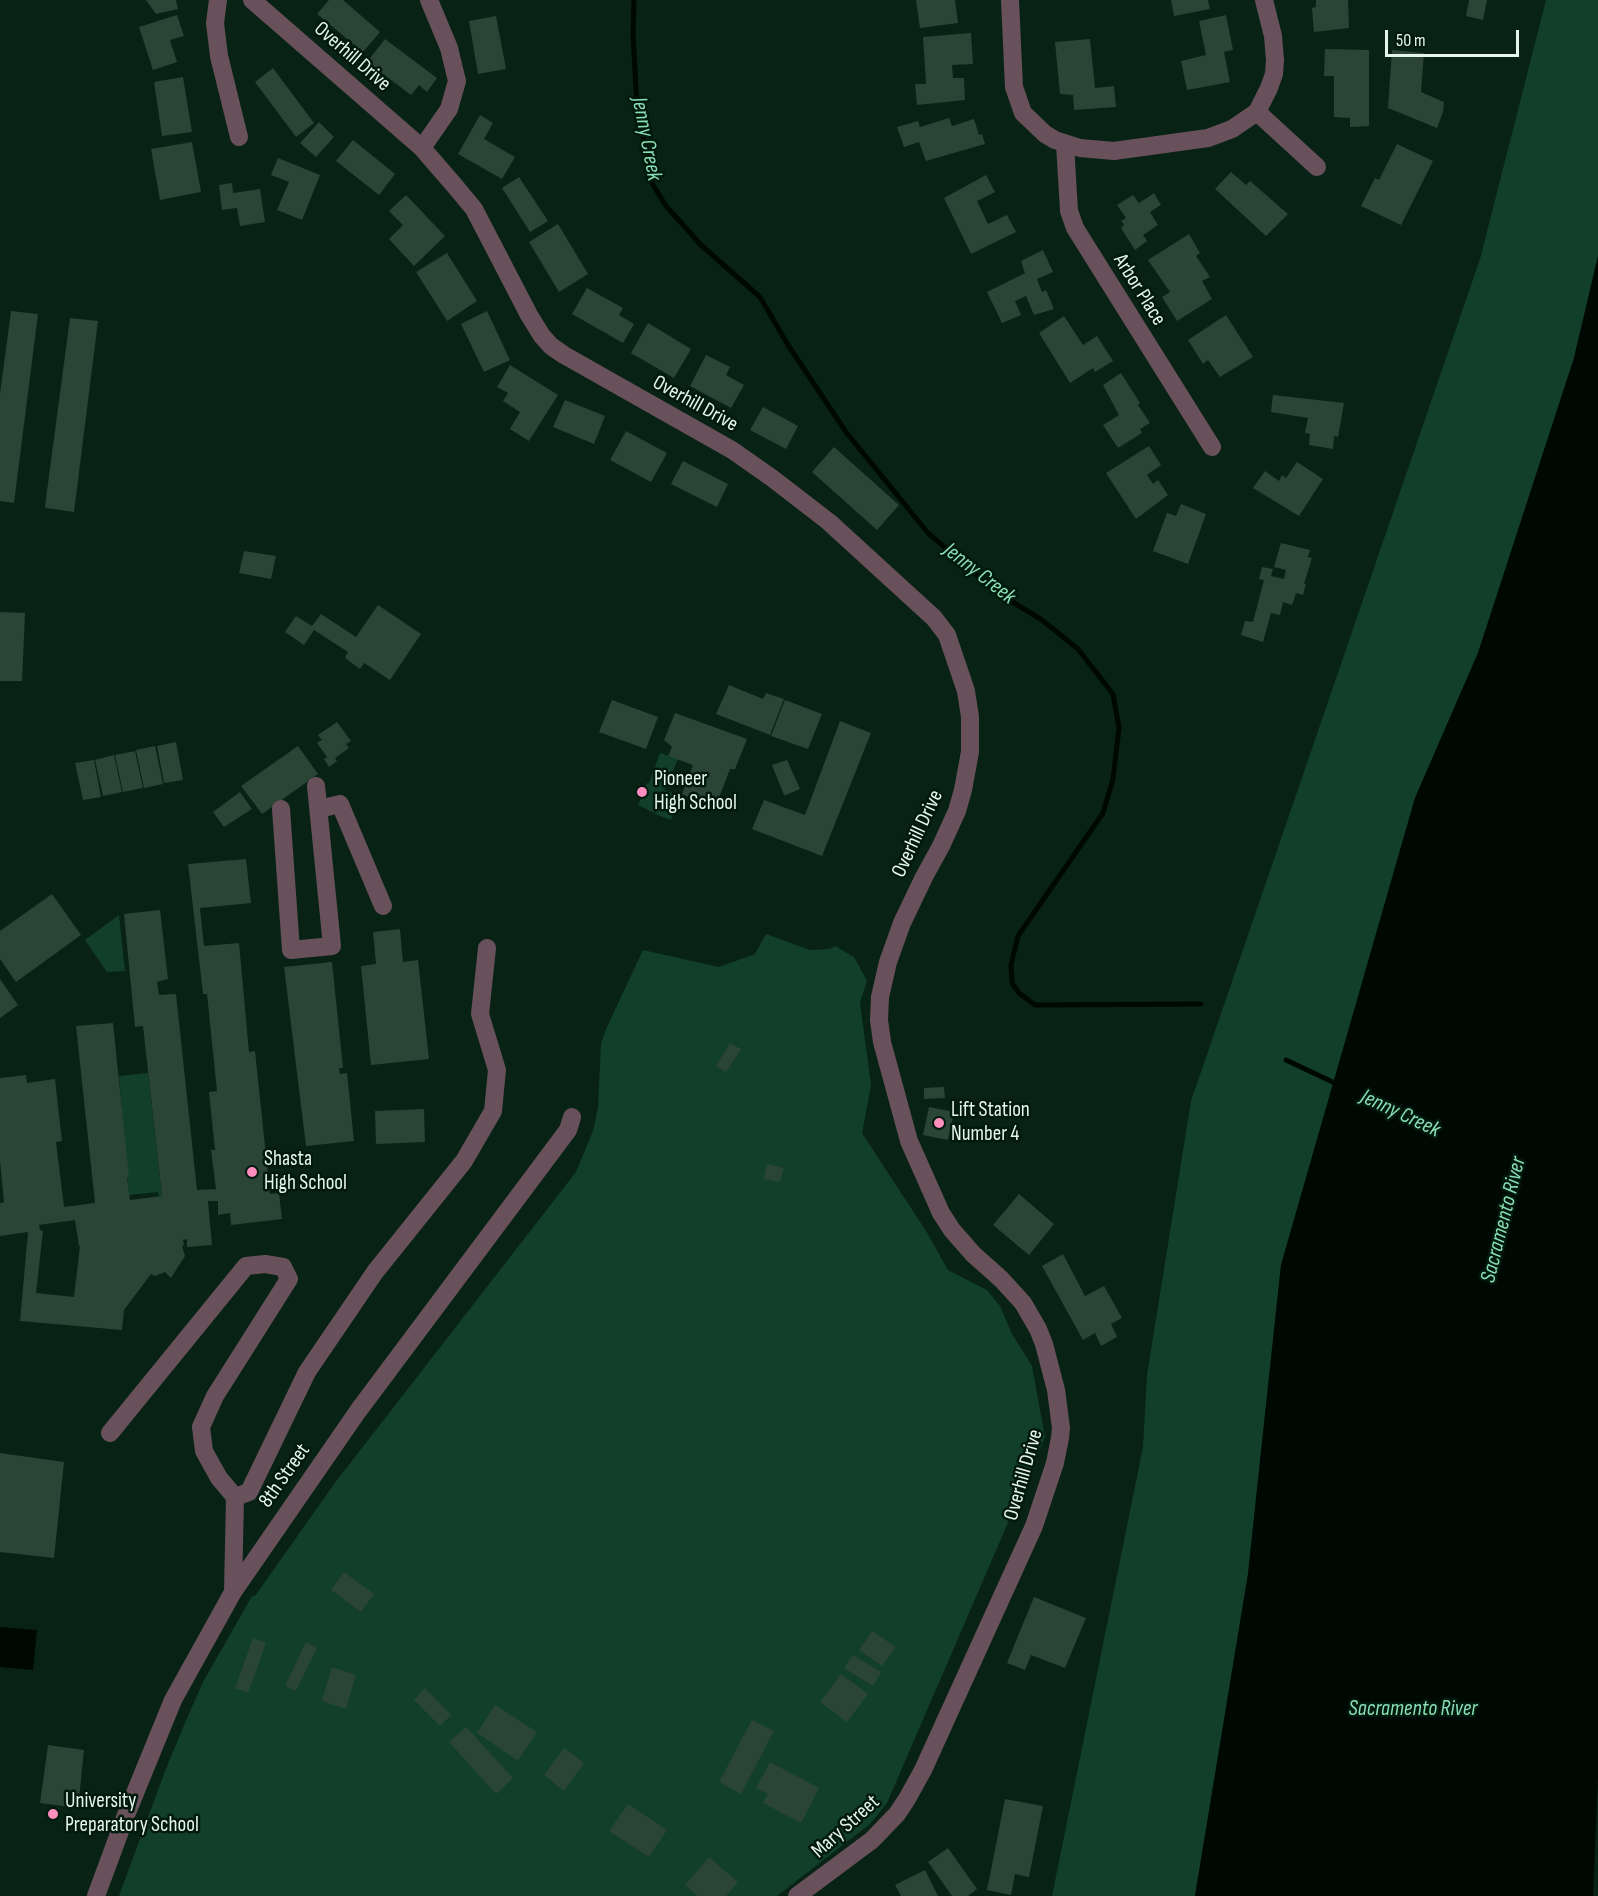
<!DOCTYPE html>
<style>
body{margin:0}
#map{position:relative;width:1598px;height:1896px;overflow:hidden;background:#092216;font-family:"Sofia Sans Condensed",sans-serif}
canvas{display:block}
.scale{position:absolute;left:1385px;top:30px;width:134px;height:27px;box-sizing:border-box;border:3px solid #e7f6ed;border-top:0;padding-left:8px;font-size:18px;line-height:21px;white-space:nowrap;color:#e7f6ed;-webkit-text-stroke:4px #02190e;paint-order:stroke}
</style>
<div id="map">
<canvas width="1598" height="1896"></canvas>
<div class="scale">50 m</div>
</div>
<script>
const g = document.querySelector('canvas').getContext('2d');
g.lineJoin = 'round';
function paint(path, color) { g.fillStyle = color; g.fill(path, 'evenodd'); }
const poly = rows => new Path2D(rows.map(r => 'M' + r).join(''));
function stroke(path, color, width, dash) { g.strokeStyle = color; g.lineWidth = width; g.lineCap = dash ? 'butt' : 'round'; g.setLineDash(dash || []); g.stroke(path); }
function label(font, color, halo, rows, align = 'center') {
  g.font = font + ' "Sofia Sans Condensed",sans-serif'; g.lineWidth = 5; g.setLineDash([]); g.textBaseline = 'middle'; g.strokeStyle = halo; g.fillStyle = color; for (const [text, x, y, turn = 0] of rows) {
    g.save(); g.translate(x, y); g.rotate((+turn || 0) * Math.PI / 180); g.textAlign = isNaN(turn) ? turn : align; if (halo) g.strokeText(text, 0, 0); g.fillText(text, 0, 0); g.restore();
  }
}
const green = poly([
 [1546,0,1598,0,1598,256,1574,358,1478,653,1415,798,1281,1265,1248,1574,1195,1896,1052,1896,1143,1447,1147,1375,1191,1101,1480,259],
 [660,753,678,759,654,813,638,805,647,783,649,783],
 [664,790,680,796,671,820,655,814],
 [119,915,125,971,107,972,85,940],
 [766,934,810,950,830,949,835,946,854,957,867,981,860,1003,871,1085,862,1133,926,1231,948,1270,987,1290,1000,1306,1012,1334,1032,1366,1045,1437,887,1803,870,1824,777,1896,119,1896,165,1771,187,1718,203,1682,252,1596,255,1596,334,1484,576,1172,593,1131,598,1107,601,1044,606,1029,643,950,719,967,755,954],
 [148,1073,162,1196,159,1197,158,1192,129,1195,119,1076]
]);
const water = poly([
 [1598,256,1598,1776,1593,1896,1195,1896,1248,1574,1281,1265,1415,798,1478,653,1574,358],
 [0,1627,37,1630,33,1670,0,1667]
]);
const stream = poly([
 [634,0,633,34,637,108,653,185,666,206,701,245,760,297,788,345,846,432,928,533,998,593,1042,620,1078,649,1113,694,1119,728,1113,779,1103,813,1018,936,1011,965,1012,983,1019,993,1035,1005,1201,1004],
 [1286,1060,1339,1085]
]);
const building = poly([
 [146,0,176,0,178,9,156,14],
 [329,0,343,0,380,32,363,52,317,14],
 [916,0,955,0,958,23,920,28],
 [1171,0,1208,0,1210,9,1174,16],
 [1316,0,1348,0,1349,28,1314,32,1312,8,1316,7],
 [1469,0,1487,0,1483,20,1466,16],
 [177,15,184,36,170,40,177,62,153,70,139,27],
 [1226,15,1233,50,1224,52,1230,82,1187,90,1181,61,1206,55,1199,21],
 [496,16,506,69,478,74,469,21],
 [971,33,973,64,952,65,953,78,964,78,965,100,917,105,915,84,926,84,923,37],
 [385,39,437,78,427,92,419,85,411,95,367,62],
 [1090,39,1095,88,1114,86,1116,107,1074,110,1073,95,1060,94,1055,42],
 [1325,49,1369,50,1369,126,1350,127,1350,118,1334,117,1334,76,1324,76],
 [1392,50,1424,53,1421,92,1444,102,1443,112,1437,128,1388,108],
 [273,68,314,123,296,137,255,82],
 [183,77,192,132,162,136,154,82],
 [480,115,493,123,484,139,515,157,502,179,458,154],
 [949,118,952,126,974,119,979,135,982,134,985,144,926,161,919,142,904,147,897,127,918,121,920,127],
 [319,122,334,137,316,157,300,143],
 [353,140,395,174,379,195,336,161],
 [192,142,201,192,160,200,151,149],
 [1397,144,1433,161,1401,225,1361,206,1375,178,1379,180],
 [278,158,320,175,302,220,277,210,289,182,271,175],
 [1231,172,1246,185,1250,181,1288,214,1266,236,1215,189],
 [986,175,995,192,977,201,988,224,1007,215,1016,232,971,254,944,198],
 [519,177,548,221,530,232,502,188],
 [232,183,233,193,260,189,265,222,240,226,237,208,222,210,219,185],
 [1154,193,1161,205,1150,212,1158,225,1143,235,1147,241,1135,250,1121,228,1124,225,1121,221,1126,218,1117,205,1133,195,1139,203],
 [406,195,445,236,414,266,389,239,403,225,389,211],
 [558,224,588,274,559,292,529,242],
 [1189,234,1200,253,1196,256,1210,277,1202,281,1212,299,1177,321,1162,297,1170,292,1148,260],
 [1043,250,1053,272,1037,279,1042,292,1046,290,1054,309,1034,315,1026,296,1015,301,1021,315,1002,323,987,292,1025,273,1021,261],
 [447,253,477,301,447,321,416,272],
 [587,288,623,308,619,315,634,324,623,343,572,314],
 [11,311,38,314,14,503,0,501,0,394],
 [487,311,510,360,484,372,461,324],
 [1226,315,1253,357,1220,377,1208,360,1203,364,1188,340],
 [1064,316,1083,345,1097,336,1113,361,1095,372,1093,368,1070,383,1039,333],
 [70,318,98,321,74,512,46,508,45,506],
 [648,323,691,349,674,378,631,353],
 [706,355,730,367,726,375,744,385,731,408,690,386],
 [510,365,558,395,529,441,510,429,520,412,503,401,508,393,497,387],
 [1121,373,1140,403,1138,405,1150,423,1140,429,1142,433,1118,448,1103,425,1119,415,1103,385],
 [1273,395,1344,403,1338,437,1334,436,1333,449,1309,445,1310,434,1305,433,1308,418,1271,412],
 [565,400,605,416,594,444,553,427],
 [763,407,798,426,786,449,750,430],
 [626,431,667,453,651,482,610,460],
 [1149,446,1161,465,1147,475,1153,484,1158,480,1168,495,1136,519,1106,473],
 [834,447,899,505,877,530,812,472],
 [683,461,728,484,717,507,671,484],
 [1297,462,1323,479,1299,516,1253,488,1265,471,1279,481,1282,475,1286,478],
 [1181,504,1206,514,1188,564,1153,551,1167,513,1176,516],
 [1281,543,1310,550,1308,557,1312,558,1304,584,1306,584,1303,595,1296,593,1292,605,1283,602,1280,615,1271,613,1263,642,1241,635,1245,621,1253,622,1264,580,1259,579,1262,567,1273,569,1271,576,1284,579,1286,570,1274,567],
 [244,551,276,556,271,579,239,573],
 [378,605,421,634,390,680,364,663,360,669,345,658,348,652,314,630,304,645,285,632,296,616,312,626,321,614,356,637],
 [0,612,25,613,22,681,0,681],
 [729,685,763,699,766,693,784,699,770,735,716,714],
 [612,700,658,717,646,749,599,732],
 [785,700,822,714,808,749,771,736],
 [675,713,747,739,735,769,730,769,715,808,682,794,693,765,668,756,672,747,664,740],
 [840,721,871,733,822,856,752,829,764,800,805,815],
 [337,722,351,741,346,744,349,748,335,758,337,761,329,767,324,759,327,757,317,743,322,740,318,735],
 [176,742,183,780,164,783,157,746],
 [155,746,163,784,144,788,136,750],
 [298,746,318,774,262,814,241,786],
 [135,751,143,788,123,792,115,755],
 [114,755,122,792,103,796,95,760],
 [94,760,101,797,83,800,75,763],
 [787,760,800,789,786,795,784,795,772,765],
 [240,792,252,809,224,827,213,812],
 [246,859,251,903,200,908,204,946,239,943,249,1052,255,1051,270,1194,279,1193,282,1219,231,1225,230,1213,218,1215,218,1201,208,1201,212,1245,187,1247,187,1239,183,1240,184,1245,182,1246,185,1256,171,1278,165,1272,155,1276,151,1274,124,1310,122,1330,20,1321,28,1232,0,1236,0,1203,4,1202,0,1161,0,1078,26,1075,27,1083,55,1079,62,1141,56,1142,64,1207,95,1203,76,1026,113,1023,129,1177,127,1177,130,1200,162,1196,143,1026,135,1027,124,914,160,910,168,979,157,982,159,995,176,994,197,1190,216,1189,211,1150,215,1150,209,1092,217,1091,207,994,203,994,188,864],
 [75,1220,79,1246,80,1246,74,1297,36,1293,43,1231,40,1230,39,1225],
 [52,894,81,935,16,982,0,959,0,931],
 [400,929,403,962,418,960,429,1059,371,1065,361,966,376,964,373,932],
 [332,962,343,1068,339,1068,340,1074,347,1073,354,1141,306,1146,284,967],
 [0,979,18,1005,0,1018],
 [730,1043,741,1049,726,1072,716,1066],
 [944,1087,945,1098,924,1099,924,1088],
 [929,1107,954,1112,948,1140,923,1135],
 [424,1109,425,1142,376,1144,375,1111],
 [767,1164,784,1168,780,1182,764,1179],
 [1019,1194,1054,1224,1029,1255,993,1225],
 [1063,1254,1085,1296,1104,1286,1122,1318,1111,1324,1117,1337,1101,1346,1095,1333,1083,1340,1042,1266],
 [0,1453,64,1462,54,1558,0,1552],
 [344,1572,374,1594,361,1612,331,1590],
 [1034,1597,1086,1618,1065,1668,1031,1655,1025,1670,1007,1663],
 [872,1631,896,1647,882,1666,859,1650],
 [253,1638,266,1643,248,1693,235,1688],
 [306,1642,317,1648,296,1691,285,1686],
 [853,1655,881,1672,873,1686,844,1668],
 [332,1667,356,1675,346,1709,322,1701],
 [841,1674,868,1694,847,1722,820,1702],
 [425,1688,451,1715,440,1726,414,1700],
 [495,1705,537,1732,518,1761,477,1733],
 [752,1720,774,1731,741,1794,719,1782],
 [466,1727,513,1778,496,1794,449,1742],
 [48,1745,84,1750,78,1808,40,1803],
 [564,1748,584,1763,564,1791,544,1775],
 [770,1762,819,1788,801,1823,763,1803,768,1794,756,1788],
 [1005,1799,1043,1806,1029,1877,1015,1874,1011,1895,987,1890],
 [628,1804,667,1830,649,1857,609,1831],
 [948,1848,977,1889,968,1896,952,1896,928,1862],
 [709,1857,738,1882,726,1896,697,1896,685,1885],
 [925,1870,938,1896,901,1896,895,1885]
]);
const minor = poly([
 [218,0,215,23,219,56,239,137],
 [252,0,422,148,454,185,474,209,529,315,542,336,551,346,564,355,732,450,772,478,829,522,934,618,947,635,966,691,970,717,970,752,963,790,957,811,941,846,924,877,902,923,888,962,880,997,879,1020,882,1042,909,1141,941,1213,952,1230,973,1254,1001,1279,1023,1303,1038,1329,1044,1344,1056,1390,1061,1428,1060,1438,1055,1463,1034,1526,923,1770,907,1799,897,1814,872,1840,797,1896],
 [1010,0,1014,87,1023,113,1045,134,1055,140,1080,148,1114,151,1208,138,1232,129,1257,112,1269,88,1274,74,1275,60,1273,36,1264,0],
 [1257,112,1317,167],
 [1065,144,1069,211,1075,228,1212,447],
 [422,148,449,109,457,81,449,48,429,0],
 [281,809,291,950,332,946,316,786],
 [319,809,340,804,383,906],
 [110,1433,246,1266,265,1264,283,1267,289,1279,215,1396,201,1427,204,1451,219,1478,235,1497,249,1492,307,1372,375,1272,464,1161,493,1111,497,1070,480,1014,487,948],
 [233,1592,235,1497],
 [96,1896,126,1815,173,1700,233,1592,358,1411,568,1130,572,1117]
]);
const markers = [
 [642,792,6,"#fe8ebd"],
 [939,1123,6,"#fe8ebd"],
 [252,1172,6,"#fe8ebd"],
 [53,1814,6,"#fe8ebd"]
];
const streetNames = [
 ["Overhill Drive",352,57,41],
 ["Arbor Place",1139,290,58],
 ["Overhill Drive",695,404,29],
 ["Overhill Drive",918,834,-65],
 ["Overhill Drive",1024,1475,-74],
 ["8th Street",285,1476,-55],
 ["Mary Street",846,1827,-42]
];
const poiNames = [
 ["Pioneer",654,780],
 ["High School",654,804],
 ["Lift Station",951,1111],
 ["Number 4",951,1135],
 ["Shasta",264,1160],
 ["High School",264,1184],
 ["University",65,1802],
 ["Preparatory School",65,1826]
];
const waterNames = [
 ["Jenny Creek",646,139,79],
 ["Jenny Creek",979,574,38],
 ["Jenny Creek",1400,1114,25],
 ["Sacramento River",1504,1220,-76],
 ["Sacramento River",1413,1709]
];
paint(green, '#113f2a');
paint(water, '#000803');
stroke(stream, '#000803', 5);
paint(building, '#2a4436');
stroke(minor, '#68515a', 18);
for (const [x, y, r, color] of markers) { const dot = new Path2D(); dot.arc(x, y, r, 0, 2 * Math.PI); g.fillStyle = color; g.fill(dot); stroke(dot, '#02190e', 2); }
label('21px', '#e7f6ed', '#02190e', streetNames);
label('21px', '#e7f6ed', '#02190e', poiNames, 'left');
label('italic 22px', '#89deb2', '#02190e', waterNames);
</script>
